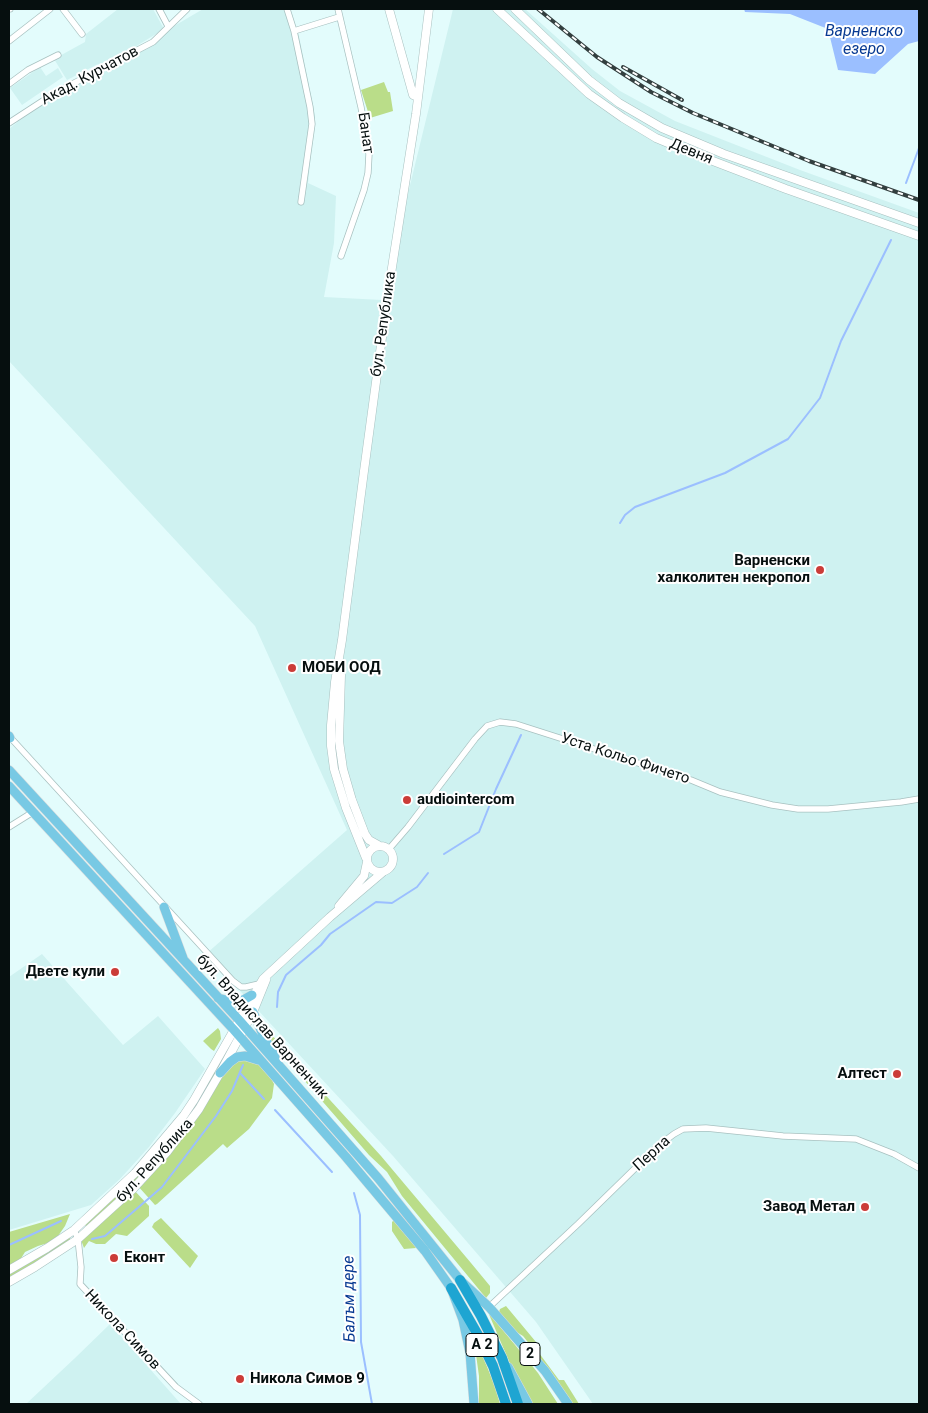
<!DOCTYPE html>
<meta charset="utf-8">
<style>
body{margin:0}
#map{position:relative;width:928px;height:1413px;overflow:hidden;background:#e3fcfc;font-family:Roboto,sans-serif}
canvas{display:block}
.frame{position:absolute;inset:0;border:10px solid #060f0f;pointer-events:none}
</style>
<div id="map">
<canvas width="928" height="1413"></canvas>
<div class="frame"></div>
</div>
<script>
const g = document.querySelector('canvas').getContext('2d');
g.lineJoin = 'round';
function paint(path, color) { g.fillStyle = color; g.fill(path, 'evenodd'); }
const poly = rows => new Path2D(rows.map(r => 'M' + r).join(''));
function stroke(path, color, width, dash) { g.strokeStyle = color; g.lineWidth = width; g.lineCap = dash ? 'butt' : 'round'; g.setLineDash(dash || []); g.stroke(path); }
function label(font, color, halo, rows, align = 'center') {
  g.font = font + ' Roboto,sans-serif'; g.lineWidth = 4; g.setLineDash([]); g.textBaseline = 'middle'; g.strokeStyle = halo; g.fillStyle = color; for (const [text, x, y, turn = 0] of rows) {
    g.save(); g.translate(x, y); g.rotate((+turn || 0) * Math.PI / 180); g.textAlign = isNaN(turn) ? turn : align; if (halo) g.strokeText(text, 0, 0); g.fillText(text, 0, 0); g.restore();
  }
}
const built = poly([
 [118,9,153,9,164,29,109,63,98,64,67,80,54,59,85,42,86,34],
 [203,9,290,9,299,36,315,116,308,183,336,196,334,243,324,297,382,300,453,9,525,9,592,69,620,91,675,121,800,170,919,213,919,1404,593,1404,536,1322,393,1156,206,954,347,830,255,626,9,361,9,129,32,110],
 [40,67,46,76,58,68,63,77,22,105,10,88],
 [42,954,123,1045,158,1016,205,1069,175,1113,149,1147,120,1179,91,1205,9,1230,9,977],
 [110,1324,181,1404,26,1404,75,1358]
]);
const green = poly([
 [384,82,388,92,390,92,393,111,370,118,361,90],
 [264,1026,279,1043,278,1045,318,1090,320,1089,381,1156,471,1263,490,1286,490,1293,486,1298,402,1196,387,1172,369,1155,271,1042],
 [218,1028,220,1031,221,1039,214,1051,211,1049,203,1041],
 [226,1044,233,1048,221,1070,245,1056,267,1070,274,1084,272,1098,249,1129,227,1148,223,1144,157,1204,155,1205,137,1185,133,1189,149,1206,149,1216,127,1236,116,1234,105,1244,96,1244,89,1241,84,1248,80,1237,89,1229,82,1222,126,1182,184,1115],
 [70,1214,65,1226,58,1236,48,1243,38,1246,25,1252,20,1260,9,1266,9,1232],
 [161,1218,198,1256,190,1268,152,1227,154,1223],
 [394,1220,415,1244,416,1248,404,1249,392,1231,392,1222],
 [67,1235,73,1242,9,1281,9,1270],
 [506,1306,541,1348,539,1353,559,1380,564,1380,579,1404,572,1404,531,1346,523,1336,515,1331,499,1312,500,1309],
 [488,1312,538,1373,558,1404,531,1404,511,1366],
 [473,1333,495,1386,500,1404,479,1404,479,1376]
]);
const water = poly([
 [744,9,919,9,919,41,908,44,875,74,838,70,828,29,790,14,745,12]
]);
const stream = poly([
 [906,183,919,148],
 [620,523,625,515,635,507,725,473,788,439,820,398,841,341,891,240],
 [444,854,479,832,496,789,521,735],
 [277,1007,278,992,286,975,321,945,330,934,376,902,392,903,417,887,428,873],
 [240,1073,264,1099],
 [275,1110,332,1172],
 [354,1193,360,1215,361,1342,372,1404],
 [92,1239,105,1236,162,1187,216,1116,232,1091,243,1065],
 [9,1245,61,1221]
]);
const street = poly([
 [9,9,10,9],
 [63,9,82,34],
 [159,9,168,26],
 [287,9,294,31,310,107,312,124,301,202],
 [338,9,361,107,369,154,368,173,364,190,341,256],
 [294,31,339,17],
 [9,41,50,9],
 [9,84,28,70,58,55],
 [9,123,55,93,153,42,187,9],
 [9,736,233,981,241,987,246,987,259,984],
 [9,827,33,812],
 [389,849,408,827,475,739,487,726,500,722,516,724,691,780,720,792,772,805,798,809,828,809,901,802,919,799],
 [74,1230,78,1239,81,1267,80,1284,176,1387,199,1404],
 [489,1307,578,1224,658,1146,674,1134,683,1129,706,1128,783,1136,856,1139,894,1154,919,1168]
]);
const secondary = poly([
 [389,9,413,95,418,97],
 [497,9,589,94,623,118,656,138,692,153,786,189,919,236],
 [515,9,589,80,619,103,662,128,724,154,919,223],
 [341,675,339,741,343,769,352,800,365,834,369,840,378,845],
 '367 859a13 13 0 1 1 26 0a13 13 0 1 1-26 0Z',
 [366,858,346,808,334,769,331,746,331,725,335,682,342,640,364,471,388,293,416,114,429,9],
 [339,906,364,876,367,862],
 [9,1270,47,1248,74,1230,135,1173,184,1115,194,1100,263,979,330,917,383,872],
 [9,1282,35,1267,78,1239,133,1189,167,1152,199,1109,220,1073,253,1012,266,980]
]);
const primary = poly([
 [9,736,10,738],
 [9,770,239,1020,378,1178,460,1280,489,1307,545,1371,568,1404],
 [9,786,234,1030,346,1157,425,1251,451,1288,463,1320,470,1353,474,1404],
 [164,907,183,958],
 [218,998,238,1003,252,995],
 [253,1012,264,1037,275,1057],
 [220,1073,230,1062,237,1057,245,1056,258,1060],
 [508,1367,528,1404]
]);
const highway = poly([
 [460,1280,481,1316,502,1358,518,1404],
 [451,1288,478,1335,493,1366,506,1404]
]);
const rail = poly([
 [538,9,597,57,651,92,693,113,809,161,919,200],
 [623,67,682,100]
]);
const markers = [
 [820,570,5,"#cb3c38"],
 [292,668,5,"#cb3c38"],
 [407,800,5,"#cb3c38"],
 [115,972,5,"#cb3c38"],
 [897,1074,5,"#cb3c38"],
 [865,1207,5,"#cb3c38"],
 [114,1258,5,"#cb3c38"],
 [240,1379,5,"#cb3c38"]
];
const shields = [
 [482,1345,32],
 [530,1354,20]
];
const shieldNames = [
 ["A 2",482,1345],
 ["2",530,1354]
];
const streetNames = [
 ["Акад. Курчатов",90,76,-28],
 ["Банат",365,133,82],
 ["Девня",691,152,22],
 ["бул. Република",384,324,-82],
 ["Уста Кольо Фичето",625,759,18],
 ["бул. Владислав Варненчик",262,1027,48],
 ["Перла",652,1154,-42],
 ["бул. Република",155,1161,-48],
 ["Никола Симов",122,1330,47]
];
const poiNames = [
 ["Варненски",810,561],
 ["халколитен некропол",810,578],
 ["МОБИ ООД",302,668,"left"],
 ["audiointercom",417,800,"left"],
 ["Двете кули",105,972],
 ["Алтест",887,1074],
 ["Завод Метал",855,1207],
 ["Еконт",124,1258,"left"],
 ["Никола Симов 9",250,1379,"left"]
];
const waterNames = [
 ["Варненско",864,32],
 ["езеро",864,50],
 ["Балъм дере",350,1299,-91]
];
paint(built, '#cff2f1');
paint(green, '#badd89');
paint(water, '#9bbfff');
stroke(stream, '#9bbfff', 2);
stroke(street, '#a8c1c0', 7);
stroke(secondary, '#a8c1c0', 9);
stroke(primary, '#dcdddd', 10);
stroke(highway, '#dcdddd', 11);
stroke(street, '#fff', 5.5);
stroke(secondary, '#fff', 8);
stroke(primary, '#78c9e4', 9);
stroke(highway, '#1ea5d2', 10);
stroke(rail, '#333f3f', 4);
stroke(rail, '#fff', 2, [5.5]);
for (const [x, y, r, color] of markers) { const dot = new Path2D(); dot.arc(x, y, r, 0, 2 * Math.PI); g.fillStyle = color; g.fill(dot); stroke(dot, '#fff', 2); }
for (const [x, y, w] of shields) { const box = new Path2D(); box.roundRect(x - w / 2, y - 11.5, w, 23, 4); g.fillStyle = '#fff'; g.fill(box); stroke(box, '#060f0f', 1); }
label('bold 14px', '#060f0f', null, shieldNames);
label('15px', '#060f0f', '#fff', streetNames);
label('bold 15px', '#060f0f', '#fff', poiNames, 'right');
label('italic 16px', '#083a92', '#fff', waterNames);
</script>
